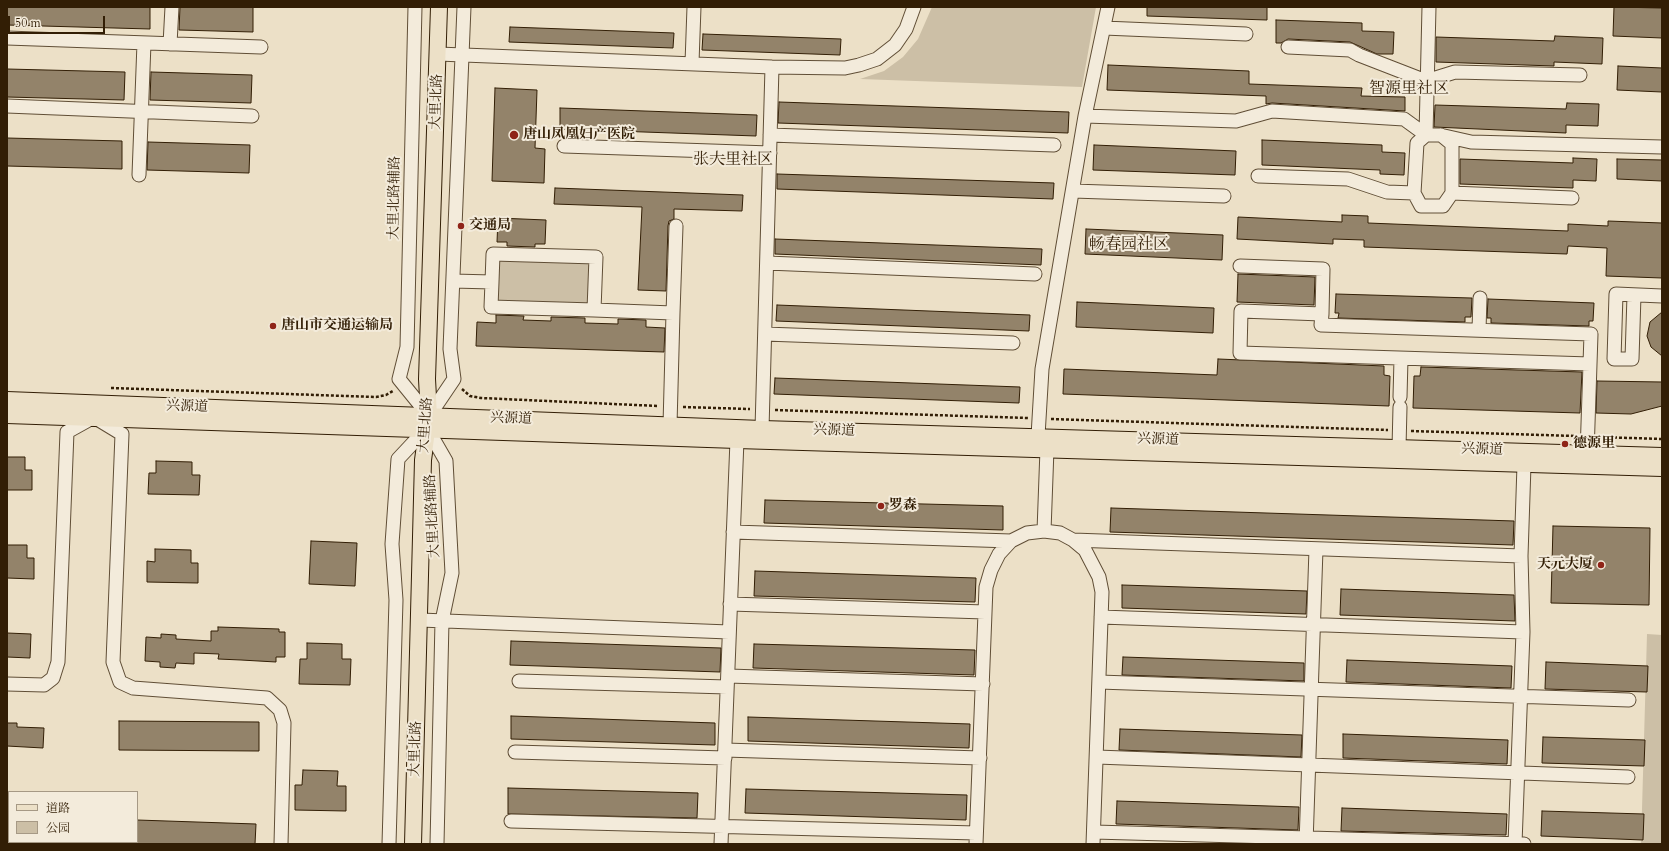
<!DOCTYPE html>
<meta charset="utf-8">
<style>
body{margin:0}
#map{position:relative;width:1669px;height:851px;overflow:hidden;background:#ece0c7;font-family:Cardo,"Noto Serif SC",serif}
canvas{display:block}
.frame{position:absolute;inset:0;border:8px solid #321e05;pointer-events:none}
.legend{position:absolute;left:8px;top:791px;width:130px;height:52px;box-sizing:border-box;background:#f3ebdb;border:1px solid #a69985;margin:0;padding:5px 7px;list-style:none;font-size:12px;color:#321e05}
.legend li{display:flex;align-items:center;gap:8px;height:20px}
.legend b{width:20px;border:1px solid #a69985}
.scale{position:absolute;left:8px;top:16px;width:97px;height:18px;box-sizing:border-box;border:2px solid #321e05;border-top:0;padding-left:5px;font-size:12px;line-height:14px;white-space:nowrap;color:#321e05;-webkit-text-stroke:3px #f3ebdb;paint-order:stroke}
</style>
<div id="map">
<canvas width="1669" height="851"></canvas>
<div class="frame"></div>
<ul class="legend">
<li><b style="height:5px;background:#ece0c7"></b>道路</li>
<li><b style="height:11px;background:#ccbfa6"></b>公园</li>
</ul>
<div class="scale">50 m</div>
</div>
<script>
const g = document.querySelector('canvas').getContext('2d');
g.lineJoin = 'round';
function paint(path, color) { g.fillStyle = color; g.fill(path, 'evenodd'); }
const poly = rows => new Path2D(rows.map(r => 'M' + r).join(''));
function stroke(path, color, width, dash) { g.strokeStyle = color; g.lineWidth = width; g.lineCap = dash ? 'butt' : 'round'; g.setLineDash(dash || []); g.stroke(path); }
function label(font, color, halo, rows, align = 'center') {
  g.font = font + ' Cardo,"Noto Serif SC",serif'; g.lineWidth = 4; g.setLineDash([]); g.textBaseline = 'middle'; g.strokeStyle = halo; g.fillStyle = color; for (const [text, x, y, turn = 0] of rows) {
    g.save(); g.translate(x, y); g.rotate((+turn || 0) * Math.PI / 180); g.textAlign = isNaN(turn) ? turn : align; if (halo) g.strokeText(text, 0, 0); g.fillText(text, 0, 0); g.restore();
  }
}
const green = poly([
 [932,7,1096,7,1082,87,860,79,884,71,903,57,918,39],
 [496,256,593,260,592,307,494,304],
 [1647,634,1662,635,1662,844,1641,844]
]);
const building = poly([
 [7,7,150,7,150,29,7,25,7,7],
 [180,7,253,7,253,32,179,30,180,7],
 [1147,7,1267,7,1267,20,1147,16,1147,7],
 [1614,7,1662,8,1662,38,1613,36,1614,7],
 [1276,20,1362,23,1362,31,1394,32,1393,54,1377,54,1350,42,1288,39,1281,43,1276,43,1276,20],
 [510,27,674,33,673,48,509,42,510,27],
 [703,34,841,39,840,55,702,50,703,34],
 [1555,36,1603,38,1602,64,1554,62,1554,66,1436,62,1436,37,1554,41,1555,36],
 [1108,65,1249,71,1249,84,1362,88,1361,96,1405,97,1405,111,1272,103,1266,104,1266,96,1107,90,1108,65],
 [1618,66,1662,68,1662,92,1617,90,1618,66],
 [7,69,125,72,124,100,7,97,7,69],
 [151,72,252,75,251,103,150,100,151,72],
 [495,88,537,90,535,148,545,149,544,183,492,181,495,88],
 [779,102,1069,112,1068,133,778,123,779,102],
 [1567,103,1599,104,1598,126,1566,125,1566,133,1434,127,1435,105,1566,109,1567,103],
 [560,108,757,115,756,136,560,129,560,108],
 [7,138,122,141,122,169,7,166,7,138],
 [1262,140,1382,145,1382,152,1405,153,1404,175,1380,174,1380,170,1262,165,1262,140],
 [148,142,250,145,249,173,147,170,148,142],
 [1094,145,1236,151,1235,175,1093,170,1094,145],
 [1573,158,1597,159,1596,181,1573,180,1573,188,1460,184,1460,159,1573,163,1573,158],
 [1617,159,1662,160,1662,181,1617,179,1617,159],
 [777,174,1054,183,1053,199,777,189,777,174],
 [555,188,743,195,742,211,674,209,674,219,669,221,668,226,666,291,638,290,642,207,554,204,555,188],
 [1342,215,1368,216,1368,223,1568,231,1568,224,1608,226,1608,221,1662,223,1662,278,1606,276,1607,248,1568,246,1567,254,1364,247,1364,240,1333,239,1333,244,1237,239,1238,217,1342,222,1342,215],
 [498,218,546,220,545,244,535,244,535,247,507,246,507,242,497,242,498,218],
 [1086,229,1223,235,1222,260,1085,254,1086,229],
 [775,239,1042,249,1041,265,775,254,775,239],
 [1238,274,1315,277,1314,305,1237,302,1238,274],
 [1336,294,1471,298,1472,298,1471,317,1465,317,1465,322,1338,318,1339,313,1335,313,1336,294],
 [1488,299,1594,303,1593,321,1589,321,1589,326,1491,323,1491,318,1487,318,1488,299],
 [1077,302,1214,308,1213,333,1076,327,1077,302],
 [777,305,1030,315,1029,331,776,321,777,305],
 [1662,312,1662,356,1651,347,1647,336,1650,322,1662,312],
 [496,315,524,316,523,320,551,321,551,317,585,318,585,323,618,324,618,319,646,320,646,327,665,328,664,352,476,346,477,322,496,323,496,315],
 [1218,359,1384,366,1384,375,1390,376,1389,406,1063,394,1064,369,1217,375,1218,359],
 [1421,367,1582,372,1580,413,1413,408,1414,376,1420,376,1421,367],
 [775,378,1020,387,1019,403,774,394,775,378],
 [1597,381,1662,382,1662,406,1631,414,1596,413,1597,381],
 [7,457,25,457,25,470,32,470,32,490,7,490,7,457],
 [156,461,192,462,192,475,200,475,199,495,148,494,149,473,156,473,156,461],
 [765,500,1003,506,1003,530,764,523,765,500],
 [1111,508,1514,521,1513,545,1110,532,1111,508],
 [1553,526,1650,528,1649,605,1551,603,1553,526],
 [311,541,357,543,355,586,309,584,311,541],
 [7,545,27,545,27,558,34,558,34,579,7,578,7,545],
 [155,549,191,550,191,563,198,563,198,583,147,582,147,561,155,562,155,549],
 [755,571,976,578,975,602,754,596,755,571],
 [1122,585,1307,591,1306,614,1122,608,1122,585],
 [1341,589,1514,595,1515,621,1340,615,1341,589],
 [218,627,279,629,279,632,285,632,285,657,276,657,276,662,241,660,218,659,219,654,194,653,194,664,176,663,175,668,160,667,160,662,145,661,146,637,161,638,161,634,176,635,176,639,211,641,211,631,218,631,218,627],
 [7,633,31,634,30,658,7,657,7,633],
 [511,641,721,648,720,672,510,665,511,641],
 [307,643,342,644,342,659,351,659,350,685,299,684,300,659,307,659,307,643],
 [754,644,975,650,974,675,753,668,754,644],
 [1123,657,1304,663,1304,681,1122,675,1123,657],
 [1347,660,1512,666,1511,688,1346,682,1347,660],
 [1546,662,1648,666,1647,692,1545,689,1546,662],
 [511,716,715,723,715,745,511,739,511,716],
 [748,717,970,724,969,748,748,741,748,717],
 [119,721,259,722,259,751,119,750,119,721],
 [7,723,17,723,17,727,44,728,43,748,7,746,7,723],
 [1120,729,1302,735,1301,757,1119,750,1120,729],
 [1343,734,1508,740,1507,764,1343,758,1343,734],
 [1543,737,1645,740,1644,766,1542,763,1543,737],
 [303,770,338,771,337,786,346,786,346,811,295,810,295,785,302,785,303,770],
 [508,788,698,793,697,818,508,814,508,788],
 [746,789,967,795,966,820,745,813,746,789],
 [1117,801,1299,807,1298,830,1116,824,1117,801],
 [1342,808,1507,814,1506,835,1341,831,1342,808],
 [1542,811,1644,814,1643,840,1541,836,1542,811],
 [137,820,256,824,255,844,137,844,137,820]
]);
const path = poly([
 [111,388,376,397,386,395,393,391],
 [462,389,470,396,481,398,658,406],
 [683,407,750,409],
 [775,410,1028,418],
 [1051,419,1388,430],
 [1411,431,1576,436],
 [1599,437,1662,439]
]);
const minor = poly([
 [415,7,407,347,399,379,429,416,454,379,450,349,464,7],
 [1429,7,1426,135,1440,135,1471,142,1662,147],
 [1104,28,1246,34],
 [7,38,261,47],
 [170,44,172,7],
 [1288,47,1350,50,1359,55,1426,81,1455,72,1580,75],
 [438,54,772,67,845,68,859,65,877,59,895,45,906,29,914,7],
 [692,63,694,7],
 [7,106,252,116],
 [1085,116,1236,121,1272,111,1404,119,1426,135,1417,143,1414,193,1387,192,1348,179,1258,176],
 [770,135,1054,145],
 [1441,135,1452,144,1452,193,1572,198],
 [564,146,770,153],
 [139,175,144,43],
 [1073,191,1224,196],
 [1414,193,1421,206,1443,206,1452,193],
 [767,263,1035,274],
 [1240,266,1323,269,1322,314],
 [453,281,492,282,491,307,594,310,596,257,493,254,492,282],
 [1634,295,1632,359,1614,359,1616,294,1662,296],
 [594,310,673,313,670,425],
 [1241,311,1322,314,1321,325,1591,334,1590,364,1240,353,1241,311],
 [673,313,676,226],
 [1479,330,1480,298],
 [765,334,1013,343],
 [1400,397,1401,359],
 [762,429,772,67],
 [1038,436,1042,369,1085,116,1108,7],
 [1399,448,1400,407],
 [1587,454,1590,364],
 [1044,531,1047,449],
 [733,532,1011,541],
 [1073,540,1521,556],
 [730,604,985,612],
 [1101,617,1523,632],
 [420,620,729,632],
 [728,676,983,684],
 [519,681,727,687],
 [1099,682,1629,700],
 [7,684,44,685,53,678,58,662,67,432,94,417,122,434,113,662,120,682,133,688,267,698,280,710,284,723,281,844],
 [725,750,980,758],
 [515,752,725,758],
 [1097,757,1628,777],
 [511,821,976,833],
 [1094,832,1524,844],
 [389,844,396,600,392,544,398,459,427,428,446,461,452,573,442,621,437,844],
 [721,844,737,440],
 [976,844,986,587,991,570,999,554,1011,541,1027,533,1044,531,1060,533,1073,540,1085,550,1099,577,1102,592,1093,844],
 [1306,844,1316,549],
 [1515,844,1523,632,1521,556,1524,465]
]);
const major = poly([
 [7,400,762,429,1662,456],
 [7,415,737,440,1662,468],
 [413,844,423,460,429,416,427,379,439,7]
]);
const markers = [
 [514,135,5,"#8f2418"],
 [461,226,4,"#8f2418"],
 [273,326,4,"#8f2418"],
 [1565,444,4,"#8f2418"],
 [881,506,4,"#8f2418"],
 [1601,565,4,"#8f2418"]
];
const streetNames = [
 ["大里北路",437,102,-88],
 ["大里北路辅路",395,198,-89],
 ["兴源道",187,407,2],
 ["兴源道",511,419,2],
 ["大里北路",426,425,-86],
 ["兴源道",834,431,2],
 ["兴源道",1158,440,2],
 ["兴源道",1482,450,2],
 ["大里北路辅路",433,516,-93],
 ["大里北路",416,749,-88]
];
const poiNames = [
 ["唐山凤凰妇产医院",523,135],
 ["交通局",469,226],
 ["唐山市交通运输局",281,326],
 ["德源里",1573,444],
 ["罗森",889,506],
 ["天元大厦",1593,565,"right"]
];
const quarterNames = [
 ["智源里社区",1409,89],
 ["张大里社区",733,160],
 ["畅春园社区",1129,245]
];
paint(green, '#ccbfa6');
paint(building, '#93836a');
stroke(building, '#321e05', 1);
stroke(minor, '#604e36', 15);
stroke(major, '#321e05', 18);
stroke(path, '#321e05', 2.5, [3, 2]);
stroke(minor, '#f3ebdb', 13);
stroke(major, '#ece0c7', 16);
for (const [x, y, r, color] of markers) { const dot = new Path2D(); dot.arc(x, y, r, 0, 2 * Math.PI); g.fillStyle = color; g.fill(dot); stroke(dot, '#f3ebdb', 1.5); }
label('14px', '#321e05', '#f3ebdb', streetNames);
label('bold 14px', '#321e05', '#f3ebdb', poiNames, 'left');
label('16px', '#321e05', '#f3ebdb', quarterNames);
</script>
